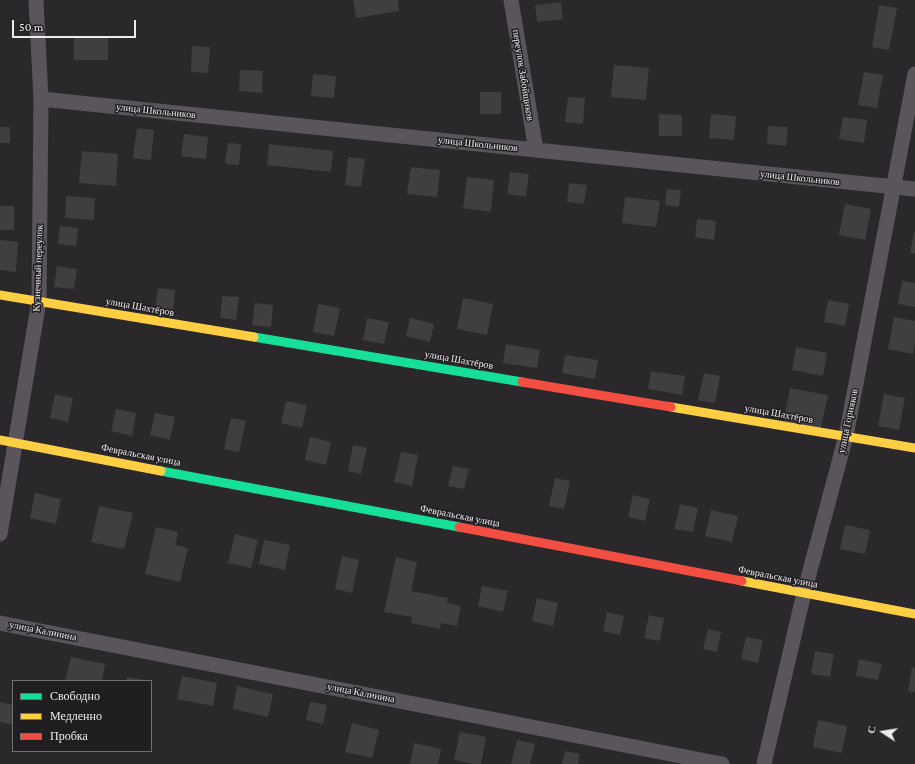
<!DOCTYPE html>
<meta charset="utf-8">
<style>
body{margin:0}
#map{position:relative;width:915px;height:764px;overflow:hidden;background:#2a282b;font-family:"Crimson Pro",serif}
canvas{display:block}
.legend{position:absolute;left:12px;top:680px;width:140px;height:72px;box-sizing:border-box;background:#211e22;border:1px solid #737074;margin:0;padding:5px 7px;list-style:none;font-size:12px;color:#edebee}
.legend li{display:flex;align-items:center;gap:8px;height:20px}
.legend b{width:20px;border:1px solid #737074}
.north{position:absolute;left:863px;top:712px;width:40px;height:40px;-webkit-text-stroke:3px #211e22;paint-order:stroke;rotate:282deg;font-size:11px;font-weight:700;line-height:16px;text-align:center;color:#edebee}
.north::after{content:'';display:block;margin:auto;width:14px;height:18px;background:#edebee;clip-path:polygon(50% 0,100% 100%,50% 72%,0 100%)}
.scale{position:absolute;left:12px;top:20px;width:124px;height:18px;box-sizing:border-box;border:2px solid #edebee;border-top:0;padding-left:5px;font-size:12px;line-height:14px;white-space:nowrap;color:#edebee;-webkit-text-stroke:3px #211e22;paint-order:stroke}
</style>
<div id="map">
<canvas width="915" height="764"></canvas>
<ul class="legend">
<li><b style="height:5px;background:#16e098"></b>Свободно</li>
<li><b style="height:5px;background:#ffcf43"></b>Медленно</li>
<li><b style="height:5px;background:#f24e42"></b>Пробка</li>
</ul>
<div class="north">С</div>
<div class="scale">50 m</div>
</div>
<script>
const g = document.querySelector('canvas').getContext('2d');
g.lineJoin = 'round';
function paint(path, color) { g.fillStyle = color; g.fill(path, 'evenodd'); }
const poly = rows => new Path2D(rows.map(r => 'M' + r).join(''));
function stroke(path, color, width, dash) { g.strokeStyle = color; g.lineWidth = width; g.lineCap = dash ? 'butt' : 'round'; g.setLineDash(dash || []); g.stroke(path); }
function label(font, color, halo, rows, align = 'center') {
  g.font = font + ' "Crimson Pro",serif'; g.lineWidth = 3; g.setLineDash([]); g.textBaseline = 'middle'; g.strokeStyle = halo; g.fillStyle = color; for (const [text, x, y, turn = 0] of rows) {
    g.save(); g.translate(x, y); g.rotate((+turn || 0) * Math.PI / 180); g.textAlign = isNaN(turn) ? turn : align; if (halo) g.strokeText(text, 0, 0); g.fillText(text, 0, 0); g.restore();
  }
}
const building = poly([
 [353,0,398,0,399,11,356,18],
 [561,2,563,19,537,22,535,5],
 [879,5,897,8,889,50,872,47],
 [74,37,108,37,108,60,74,60],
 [192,46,210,47,208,73,191,72],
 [614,65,649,68,646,100,611,97],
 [240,70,263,71,262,93,239,91],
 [864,72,883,75,877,108,858,105],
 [313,74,336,76,334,98,311,96],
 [480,92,501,92,501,114,480,114],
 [568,97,585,98,583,124,565,122],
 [659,114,682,115,682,136,659,136],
 [711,114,736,116,734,140,709,138],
 [843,117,867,120,864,143,839,139],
 [768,126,788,127,786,146,767,144],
 [0,127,10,127,10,143,0,143],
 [137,128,154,130,151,160,133,158],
 [184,134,208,137,206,159,181,156],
 [228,143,241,144,239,165,225,164],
 [269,144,333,151,331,172,267,165],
 [82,151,118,154,116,186,79,183],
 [348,157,365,159,361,187,345,185],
 [411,167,440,170,437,197,407,194],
 [510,172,529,174,526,197,507,194],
 [467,177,494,180,491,212,463,208],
 [569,183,587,185,584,204,567,202],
 [667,189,681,190,679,207,665,205],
 [66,196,95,198,94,220,65,218],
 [625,197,660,201,656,227,622,223],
 [845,204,871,209,865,240,839,235],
 [0,206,14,206,14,230,0,230],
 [697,219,716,221,714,240,695,237],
 [60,226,78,228,76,246,58,244],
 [914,232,915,232,915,254,910,253],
 [0,240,18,242,16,272,0,270],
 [57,266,77,269,74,289,54,287],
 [902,281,915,283,915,307,898,304],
 [158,288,175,290,173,311,155,309],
 [222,296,239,297,236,320,220,318],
 [463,298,493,304,487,335,457,329],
 [828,300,849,304,845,326,824,322],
 [255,303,273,305,271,327,252,325],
 [318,304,340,308,334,336,313,332],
 [894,317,915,321,915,344,913,354,888,349],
 [367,318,389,322,384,344,363,340],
 [410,318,434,324,430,342,406,336],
 [506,344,540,350,537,368,503,363],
 [796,347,827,353,823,376,792,370],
 [565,355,598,360,595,379,562,373],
 [651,371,685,376,682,395,648,389],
 [704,373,720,376,715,403,698,400],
 [790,388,828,395,821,428,784,421],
 [55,394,73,398,68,422,50,418],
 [884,394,905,398,899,430,878,426],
 [286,401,307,405,302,428,281,423],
 [116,409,136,413,132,436,111,431],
 [155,413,175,417,170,440,150,435],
 [231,418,246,421,239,452,224,449],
 [310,437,331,442,326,465,305,460],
 [353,445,367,448,361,474,348,471],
 [401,452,418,455,412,486,394,482],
 [453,466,469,469,464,489,448,486],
 [555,478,570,481,564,509,549,506],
 [35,493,61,499,56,524,30,518],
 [633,495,650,499,645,521,628,517],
 [680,504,698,508,693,532,674,529],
 [99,506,133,513,124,549,91,542],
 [711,510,738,516,732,542,705,536],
 [845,525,870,530,865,554,840,549],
 [156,527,178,532,175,545,188,548,180,582,145,574],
 [235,534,258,540,251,568,228,563],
 [264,540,290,545,285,570,259,564],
 [342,556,359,560,352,593,335,589],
 [396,557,417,562,411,591,448,598,447,603,461,606,457,626,441,623,440,629,411,623,412,617,384,612],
 [482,586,508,591,503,612,478,606],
 [537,598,558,603,553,626,532,621],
 [607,612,624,616,620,635,603,631],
 [649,615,664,618,660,641,644,638],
 [708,629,721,632,717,652,703,649],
 [746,637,763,640,758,663,741,659],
 [815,651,834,654,830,677,811,674],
 [71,657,105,664,102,681,65,681],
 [859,659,882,664,878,680,856,676],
 [912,667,915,668,915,692,908,691],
 [182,676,217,683,213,706,177,699],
 [127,677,144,680,144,681,126,681],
 [237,686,273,694,268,717,233,709],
 [0,702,13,705,13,725,0,722],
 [310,702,327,705,323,724,306,720],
 [818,720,847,726,842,753,813,747],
 [352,723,379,730,372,758,345,752],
 [460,732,486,737,481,764,473,764,454,760],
 [517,740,535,744,530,764,511,764],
 [414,743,441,749,438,764,410,764],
 [565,751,580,754,578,764,562,764]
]);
const street = poly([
 [511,0,536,150],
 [41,99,915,189],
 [0,534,39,301,41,99,36,0],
 [0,623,722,764],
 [764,764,804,593,846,436,915,74]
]);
const fast = poly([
 [254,337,522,382],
 [161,471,459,527]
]);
const slow = poly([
 [0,295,254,337],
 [671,407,915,448],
 [0,440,161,471],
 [742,581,915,614]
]);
const jam = poly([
 [522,382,671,407],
 [459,527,742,581]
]);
const streetNames = [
 ["переулок Забойщиков",523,75,81],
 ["улица Школьников",156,111,6],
 ["улица Школьников",478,144,6],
 ["улица Школьников",800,178,6],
 ["Кузнечный переулок",38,268,-88],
 ["улица Шахтёров",140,307,10],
 ["улица Шахтёров",459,360,10],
 ["улица Шахтёров",779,414,10],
 ["улица Горняков",848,421,-78],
 ["Февральская улица",141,455,11],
 ["Февральская улица",460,516,11],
 ["Февральская улица",778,577,11],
 ["улица Калинина",43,631,11],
 ["улица Калинина",361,693,11]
];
paint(building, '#403e41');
stroke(street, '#5a555c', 15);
stroke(fast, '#16e098', 9);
stroke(slow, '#ffcf43', 9);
stroke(jam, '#f24e42', 9);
label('10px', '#edebee', '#211e22', streetNames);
</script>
